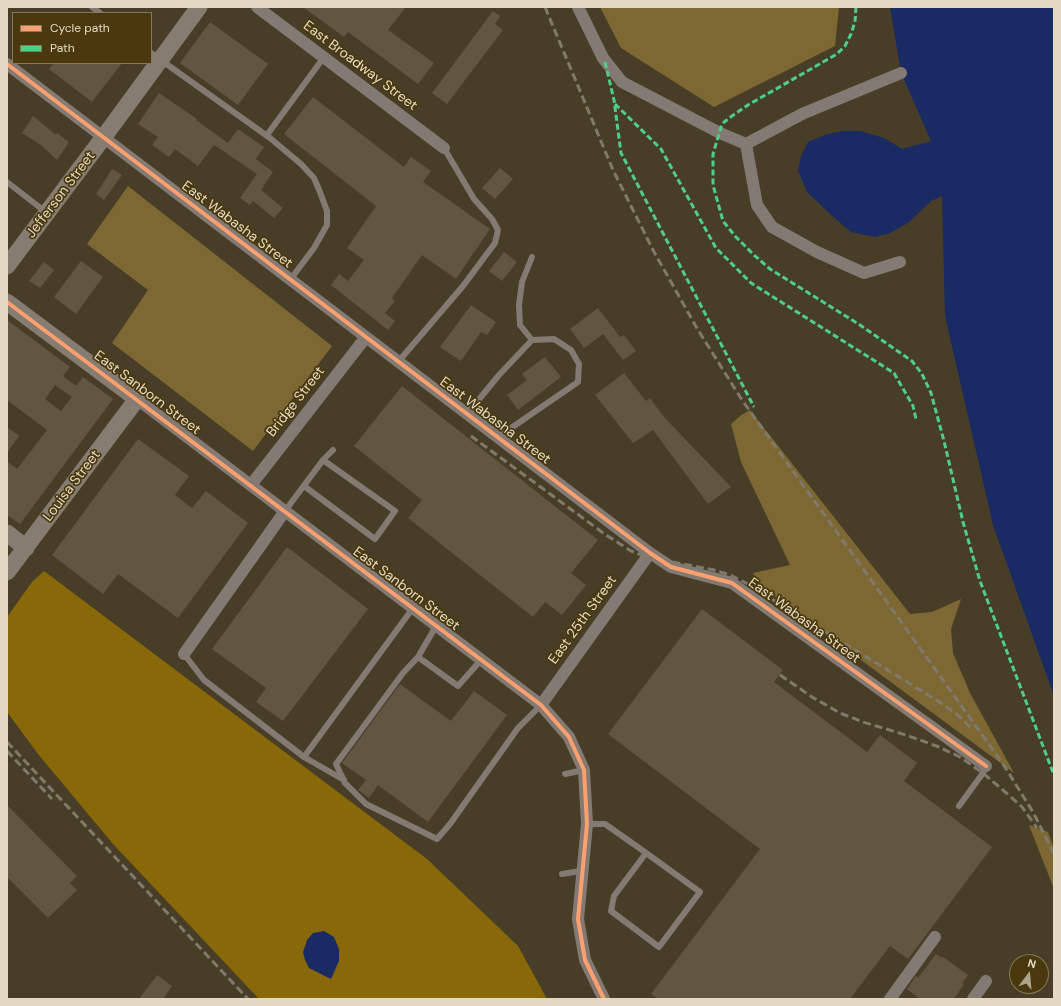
<!DOCTYPE html>
<style>
body{margin:0}
#map{position:relative;width:1061px;height:1006px;overflow:hidden;background:#483e27;font-family:"DM Sans",sans-serif}
canvas{display:block}
.frame{position:absolute;inset:0;border:8px solid #e4dac4;pointer-events:none}
.legend{position:absolute;left:12px;top:12px;width:140px;height:52px;box-sizing:border-box;background:#4a390e;border:1px solid #887957;margin:0;padding:5px 7px;list-style:none;font-size:12px;color:#e4dac4}
.legend li{display:flex;align-items:center;gap:8px;height:20px}
.legend b{width:20px;border:1px solid #887957}
.north{position:absolute;left:1009px;top:954px;width:40px;height:40px;box-sizing:border-box;background:#4a390e;border:1px solid #887957;border-radius:50%;rotate:16deg;font-size:11px;font-weight:700;line-height:16px;text-align:center;color:#e4dac4}
.north::after{content:'';display:block;margin:auto;width:14px;height:18px;background:#ada38d;clip-path:polygon(50% 0,100% 100%,50% 72%,0 100%)}
</style>
<div id="map">
<canvas width="1061" height="1006"></canvas>
<div class="frame"></div>
<ul class="legend">
<li><b style="height:5px;background:#fca06f"></b>Cycle path</li>
<li><b style="height:5px;background:#4dcf88"></b>Path</li>
</ul>
<div class="north">N</div>
</div>
<script>
const g = document.querySelector('canvas').getContext('2d');
g.lineJoin = 'round';
function paint(path, color) { g.fillStyle = color; g.fill(path, 'evenodd'); }
const poly = rows => new Path2D(rows.map(r => 'M' + r).join(''));
function stroke(path, color, width, dash) { g.strokeStyle = color; g.lineWidth = width; g.lineCap = dash ? 'butt' : 'round'; g.setLineDash(dash || []); g.stroke(path); }
function label(font, color, halo, rows, align = 'center') {
  g.font = font + ' "DM Sans",sans-serif'; g.lineWidth = 3.5; g.setLineDash([]); g.textBaseline = 'middle'; g.strokeStyle = halo; g.fillStyle = color; for (const [text, x, y, turn = 0] of rows) {
    g.save(); g.translate(x, y); g.rotate((+turn || 0) * Math.PI / 180); g.textAlign = isNaN(turn) ? turn : align; if (halo) g.strokeText(text, 0, 0); g.fillText(text, 0, 0); g.restore();
  }
}
const green = poly([
 [600,7,839,7,835,46,714,107,621,48],
 [128,186,332,346,253,451,112,343,148,290,87,244],
 [750,410,910,614,932,612,961,599,951,629,953,653,970,693,1014,773,758,584,753,573,790,565,741,462,731,424,740,416],
 [1029,825,1048,832,1054,849,1054,889]
]);
const forest = poly([
 [44,571,427,859,518,946,547,999,259,999,113,844,38,754,7,712,7,617,32,582]
]);
const water = poly([
 [890,7,1054,7,1054,696,993,525,945,316,942,196,931,201,908,223,890,233,875,237,851,232,829,213,807,192,798,171,801,156,808,142,825,135,842,131,860,131,884,138,902,149,931,141,901,73],
 [324,931,334,937,339,949,339,961,331,979,309,968,305,960,303,952,307,940,313,933]
]);
const building = poly([
 [303,7,406,7,388,30,434,63,418,84,348,32,344,37],
 [493,11,500,16,495,24,503,30,447,104,432,93],
 [210,22,268,64,238,105,180,63],
 [54,63,122,63,92,102,49,69],
 [159,93,197,119,196,120,228,143,238,129,264,147,256,159,273,172,261,190,283,208,274,218,253,201,250,205,240,198,257,174,214,145,198,166,175,149,169,157,152,145,158,137,138,124],
 [313,97,404,167,411,157,431,171,423,182,490,229,456,279,422,255,392,298,395,301,385,313,395,321,388,330,331,285,339,274,348,281,364,260,347,248,376,206,284,134],
 [33,116,56,135,57,133,69,142,57,160,41,145,22,133],
 [500,168,513,179,495,199,482,188],
 [112,169,122,175,104,200,96,194],
 [504,252,517,262,502,281,489,271],
 [81,261,103,277,76,314,54,297],
 [44,262,54,270,40,288,29,281],
 [471,305,496,322,487,335,481,332,461,361,440,347],
 [598,308,620,337,624,335,636,351,623,360,603,334,584,348,570,329],
 [7,320,70,367,63,376,76,386,83,377,113,399,20,524,7,515,7,461,17,469,47,430,7,400],
 [55,385,72,397,61,411,45,399],
 [545,357,561,377,518,410,507,395,527,380,522,374],
 [624,373,646,401,650,398,664,417,731,487,708,504,653,430,633,443,595,395],
 [402,386,598,540,571,573,586,585,562,615,545,602,533,617,408,518,422,500,354,446],
 [7,427,19,436,7,453],
 [138,439,189,476,175,495,192,508,206,491,248,523,178,618,118,574,103,594,52,555],
 [287,547,368,609,283,721,256,702,266,688,212,649],
 [702,609,783,670,774,682,867,752,880,735,917,763,904,781,992,847,908,959,890,946,850,999,658,999,651,994,760,849,608,734],
 [400,684,451,721,474,691,507,715,428,822,378,785,369,798,358,790,366,780,342,763],
 [7,805,77,876,70,883,77,890,48,918,7,877],
 [936,954,942,958,943,957,968,975,962,983,964,984,954,999,920,999,907,989,916,976,918,978],
 [157,975,172,986,163,999,139,999]
]);
const lane = poly([
 [92,7,100,13],
 [151,53,270,138,301,164,314,178,320,192,327,211,327,225,314,248,290,280],
 [267,135,324,57],
 [7,182,47,213],
 [532,340,520,325,519,305,522,282,532,257],
 [398,362,463,286,495,243,498,230,492,219,474,199,444,148],
 [467,414,499,375,532,340,554,339,571,350,579,364,578,382,498,437],
 [304,486,375,539,395,511,323,460],
 [285,511,323,460,333,450],
 [436,626,418,657,403,673,336,764,345,783,366,804,437,839,450,824,518,728,541,705],
 [184,654,204,680,304,757,344,780],
 [418,657,458,686,481,660],
 [304,757,413,608],
 [565,774,584,770],
 [959,806,983,773,986,766],
 [587,824,605,824,642,850,700,892,659,947,611,911,614,896,646,853],
 [562,874,581,871]
]);
const street = poly([
 [257,7,444,148],
 [578,7,603,58,622,82,720,133,746,144,802,114,901,73],
 [7,64,650,553,671,567,732,583,986,766],
 [746,144,757,205,772,227,817,252,864,273,900,262],
 [137,399,541,705,569,737,584,770,587,824,578,919,585,960,604,999],
 [251,485,366,337],
 [184,654,285,511],
 [541,705,650,553],
 [890,999,935,937],
 [973,999,986,981]
]);
const secondary = poly([
 [7,266,103,138,199,7],
 [7,302,137,399,7,572],
 [7,533,26,548]
]);
const rail = poly([
 [545,7,613,170,653,250,698,330,742,400,1003,764,1033,812,1054,854],
 [471,436,606,535,631,551,647,557,714,570,730,575,746,583,938,701,959,716,973,730],
 [780,675,812,697,840,713,863,722,909,736,939,747,960,757,983,773,1004,791,1022,807,1037,828],
 [7,742,248,999],
 [7,751,52,799]
]);
const quiet = poly([
 [856,7,855,22,851,34,845,46,837,54,748,105,729,118,722,124,713,154,713,185,723,221,735,236,754,255,770,269,860,325,912,361,922,374,931,393,944,441,963,522,980,581,1054,775],
 [605,62,614,100,621,153,754,407],
 [615,104,661,149,716,248,751,283,894,373,913,406,916,419]
]);
const cycleway = poly([
 [7,64,650,553,671,567,732,583,986,766],
 [7,302,541,705,569,737,584,770,587,824,578,919,585,960,604,999]
]);
const streetNames = [
 ["East Broadway Street",360,66,37],
 ["Jefferson Street",61,195,-53],
 ["East Wabasha Street",237,225,37],
 ["East Sanborn Street",147,393,37],
 ["Bridge Street",296,402,-52],
 ["East Wabasha Street",495,421,37],
 ["Louisa Street",72,486,-53],
 ["East Sanborn Street",406,589,37],
 ["East 25th Street",583,620,-54],
 ["East Wabasha Street",804,621,36]
];
paint(green, '#7d6834');
paint(forest, '#886808');
paint(water, '#1a2a62');
paint(building, '#625541');
stroke(lane, '#847a74', 6);
stroke(street, '#847a74', 12);
stroke(secondary, '#867c72', 17);
stroke(rail, '#807a6d', 3, [8, 4]);
stroke(quiet, '#4dcf88', 3, [6, 3]);
stroke(cycleway, '#fca06f', 4);
label('14px', '#e4dac4', '#4a390e', streetNames);
</script>
